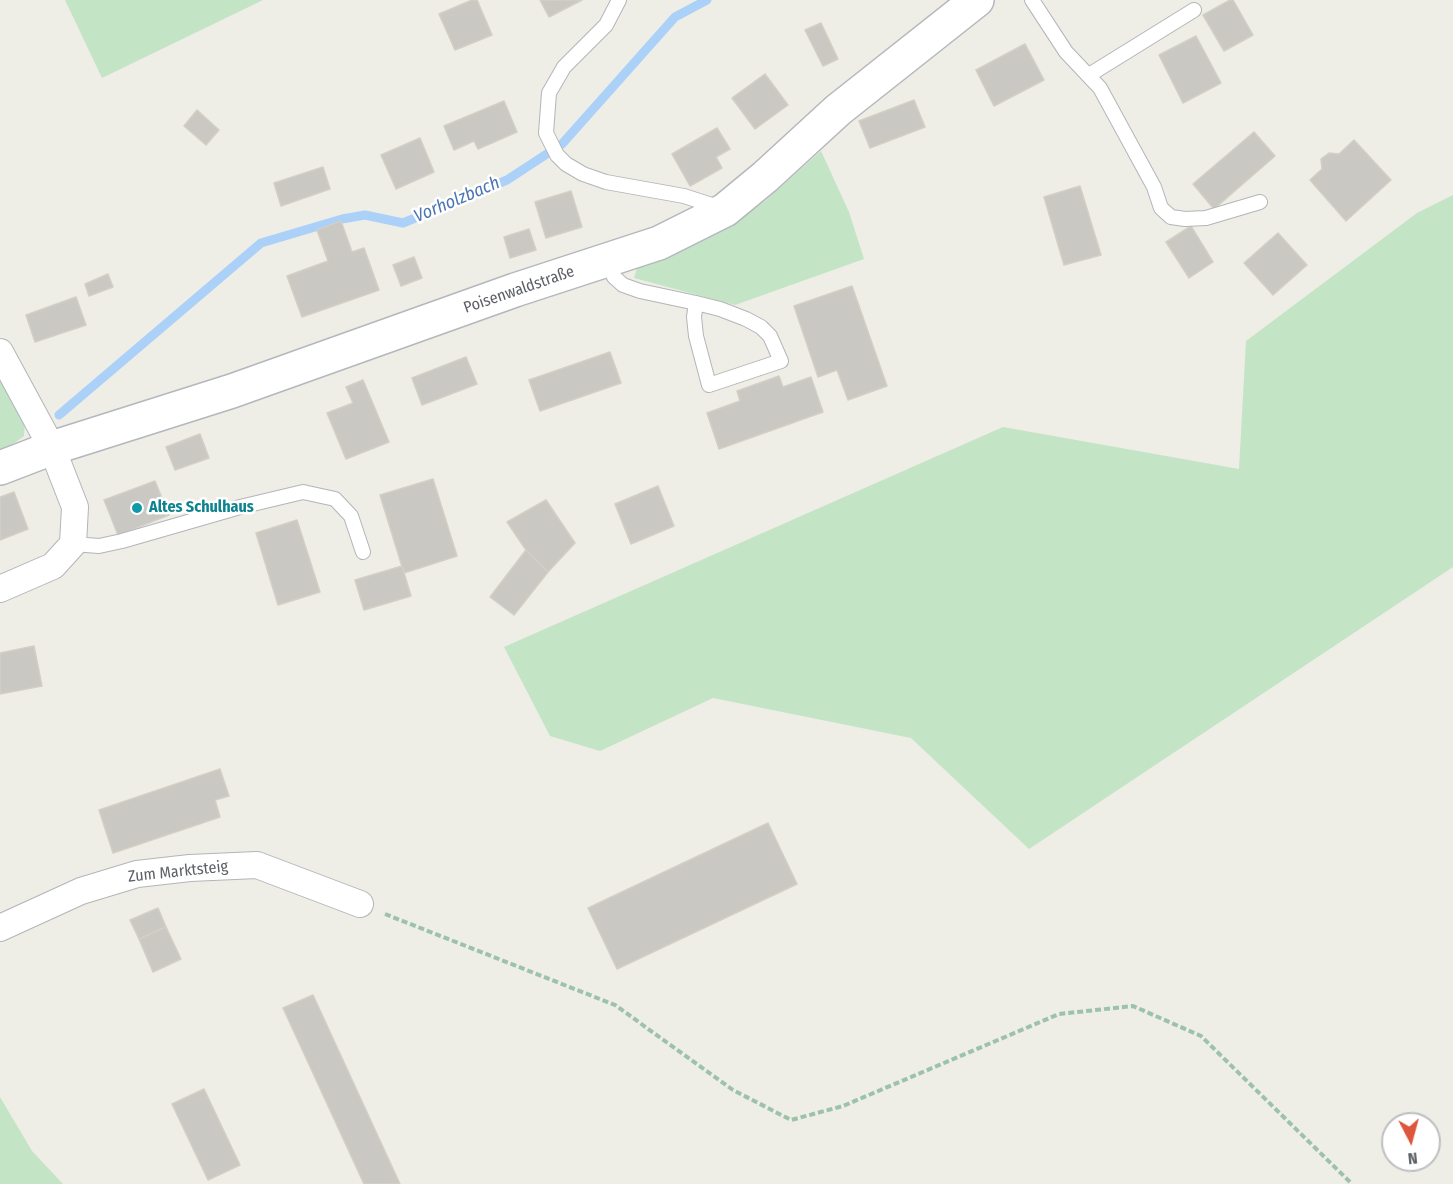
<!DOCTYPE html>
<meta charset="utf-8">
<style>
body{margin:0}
#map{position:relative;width:1453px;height:1184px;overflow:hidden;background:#eeede6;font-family:"Fira Sans Condensed",sans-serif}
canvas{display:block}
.north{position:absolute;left:1381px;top:1112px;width:60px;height:60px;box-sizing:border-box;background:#fff;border:2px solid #bebfc1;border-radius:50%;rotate:174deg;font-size:16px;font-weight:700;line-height:24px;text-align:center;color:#5d6065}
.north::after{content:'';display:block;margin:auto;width:21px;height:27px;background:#dd563d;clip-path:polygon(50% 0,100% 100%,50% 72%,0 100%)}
</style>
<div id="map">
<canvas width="1453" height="1184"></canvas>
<div class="north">N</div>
</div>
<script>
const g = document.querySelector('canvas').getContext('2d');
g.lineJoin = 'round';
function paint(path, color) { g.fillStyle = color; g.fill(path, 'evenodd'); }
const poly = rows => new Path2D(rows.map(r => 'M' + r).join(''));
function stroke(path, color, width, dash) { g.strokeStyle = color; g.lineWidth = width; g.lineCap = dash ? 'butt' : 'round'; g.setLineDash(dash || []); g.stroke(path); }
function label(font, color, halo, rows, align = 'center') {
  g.font = font + ' "Fira Sans Condensed",sans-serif'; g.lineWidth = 5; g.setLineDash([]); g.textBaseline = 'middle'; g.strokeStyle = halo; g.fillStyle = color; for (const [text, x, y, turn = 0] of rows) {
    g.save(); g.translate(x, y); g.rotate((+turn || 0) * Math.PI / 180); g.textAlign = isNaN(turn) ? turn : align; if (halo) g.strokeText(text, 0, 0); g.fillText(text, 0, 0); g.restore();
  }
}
const green = poly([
 [65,0,263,0,102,78],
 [821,151,849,212,864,259,735,305,634,278,638,265,730,226,765,201],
 [1453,195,1453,567,1029,849,911,738,713,698,600,751,550,736,504,647,1003,427,1239,469,1246,341,1417,213],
 [0,375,25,419,24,436,10,446,0,450],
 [0,1097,32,1151,63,1184,0,1184]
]);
const stream = poly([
 [59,415,261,243,342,219,365,215,403,223,507,180,562,144,675,17,707,0]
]);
const building = poly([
 [472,0,477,0,492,35,455,50,439,14,472,0],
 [540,0,582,0,549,17,540,0],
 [1230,0,1233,0,1253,35,1224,51,1203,15,1230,0],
 [821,23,838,59,823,66,805,30,821,23],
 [1196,36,1221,83,1183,103,1159,55,1196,36],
 [1025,44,1044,80,994,106,976,70,1025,44],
 [765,74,788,105,755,129,732,98,765,74],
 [914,100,925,127,870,148,859,121,914,100],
 [504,101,517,132,478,149,474,141,454,150,444,126,504,101],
 [197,110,219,130,206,145,184,126,197,110],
 [717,128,730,149,716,157,722,168,690,186,672,154,717,128],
 [1254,132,1275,156,1214,209,1193,184,1254,132],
 [420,138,434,172,396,189,381,155,420,138],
 [1354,140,1391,180,1346,221,1310,180,1322,169,1321,159,1329,153,1339,154,1354,140],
 [323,167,330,189,281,206,274,183,323,167],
 [1080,186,1101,255,1064,265,1044,197,1080,186],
 [571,191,582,227,546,238,535,202,571,191],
 [341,221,352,252,364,248,379,290,302,317,287,276,328,261,317,230,341,221],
 [1191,226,1213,262,1189,278,1166,242,1191,226],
 [529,229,536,250,510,258,504,237,529,229],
 [1278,233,1307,265,1273,295,1244,263,1278,233],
 [414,257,422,278,401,286,393,265,414,257],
 [108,274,113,287,89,296,85,284,108,274],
 [852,286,887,386,848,400,837,370,818,377,794,306,852,286],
 [76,297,86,325,35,342,26,315,76,297],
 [610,352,621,383,540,411,529,380,610,352],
 [466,357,477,384,422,405,412,378,466,357],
 [779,376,783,387,811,377,823,412,719,449,707,413,740,401,737,391,779,376],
 [363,380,389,442,346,459,327,413,353,403,346,387,363,380],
 [200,434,209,458,175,470,166,447,200,434],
 [433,479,457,556,404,573,380,495,433,479],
 [155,481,169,515,118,535,104,500,155,481],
 [658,486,674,526,631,544,615,504,658,486],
 [14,492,28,529,0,540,0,497,14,492],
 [546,500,575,543,548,572,526,550,507,522,546,500],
 [297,520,320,592,278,605,256,533,297,520],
 [526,550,548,572,514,615,490,597,526,550],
 [402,566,411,596,364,610,355,580,402,566],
 [34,646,42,686,0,694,0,653,34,646],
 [220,769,229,796,215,800,220,817,113,853,99,810,220,769],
 [768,823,797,884,617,969,588,908,768,823],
 [158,908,166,927,139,939,130,920,158,908],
 [166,927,181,959,153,972,139,939,166,927],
 [313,995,400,1184,364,1184,283,1008,313,995],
 [204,1089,240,1165,208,1180,172,1104,204,1089]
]);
const path = poly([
 [385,914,615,1005,733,1090,791,1120,843,1106,1059,1014,1133,1006,1201,1036,1352,1184]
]);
const lane = poly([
 [619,0,606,25,564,67,549,93,546,133,557,155,566,164,583,174,606,182,684,196,721,208],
 [1032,0,1066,52,1100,88,1154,187,1161,208,1171,217,1185,219,1206,218,1260,202],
 [1089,75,1194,10],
 [608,260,614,277,623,285,640,291,696,303,720,309,746,319,761,327,770,336,781,361,709,385,696,336,694,317,696,303],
 [73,544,99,546,122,541,240,507,303,492,335,499,351,516,363,552]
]);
const street = poly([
 [0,352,52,448,75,507,73,544,53,566,0,589],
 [0,928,81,891,137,874,190,868,257,865,360,904]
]);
const secondary = poly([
 [0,468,52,448,232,391,515,290,659,243,725,210,765,177,838,110,977,0]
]);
const markers = [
 [137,508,6,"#0f9aa8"]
];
const streetNames = [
 ["Poisenwaldstraße",519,290,-19],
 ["Zum Marktsteig",178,872,-6]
];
const cultureNames = [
 ["Altes Schulhaus",149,508]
];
const waterNames = [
 ["Vorholzbach",457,200,-23]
];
paint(green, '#c4e4c6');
stroke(stream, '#abd1f9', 9);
paint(building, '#cac8c2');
stroke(building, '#d3cfc4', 1.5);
stroke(lane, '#b3b5b9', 16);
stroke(street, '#b3b5b9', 28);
stroke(secondary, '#b4b7bc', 36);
stroke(path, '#9cc2aa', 4, [6, 3]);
stroke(lane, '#fff', 14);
stroke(street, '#fff', 26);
stroke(secondary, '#fff', 33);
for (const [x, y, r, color] of markers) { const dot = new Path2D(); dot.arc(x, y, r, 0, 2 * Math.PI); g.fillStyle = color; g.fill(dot); stroke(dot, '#fff', 2); }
label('16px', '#5d6065', '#fff', streetNames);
label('bold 16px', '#0d838f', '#fff', cultureNames, 'left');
label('italic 18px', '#4c76b2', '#fff', waterNames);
</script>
